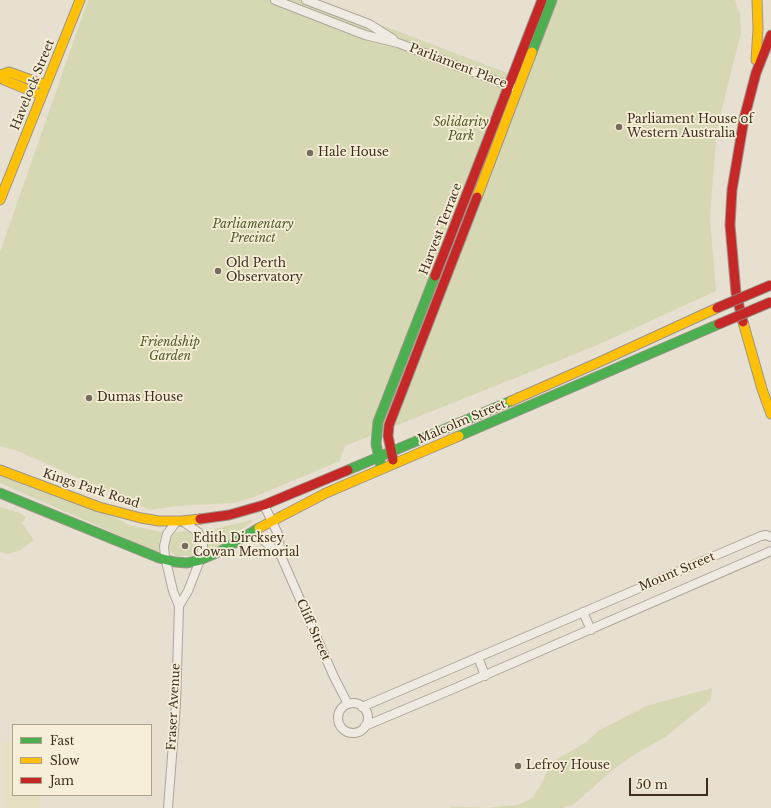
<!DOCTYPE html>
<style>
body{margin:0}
#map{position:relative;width:771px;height:808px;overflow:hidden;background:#e7e0d1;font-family:"Libre Baskerville",serif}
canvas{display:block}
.legend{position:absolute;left:12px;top:724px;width:140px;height:72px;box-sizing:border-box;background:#f7eed8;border:1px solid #ada18e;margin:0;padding:5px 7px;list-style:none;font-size:12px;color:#3d2e20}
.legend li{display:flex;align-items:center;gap:8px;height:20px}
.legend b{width:20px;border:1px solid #ada18e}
.scale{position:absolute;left:629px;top:778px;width:79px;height:18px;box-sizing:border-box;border:2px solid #3d2e20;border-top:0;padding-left:5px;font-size:12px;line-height:14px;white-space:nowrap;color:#3d2e20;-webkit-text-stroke:3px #f7eed8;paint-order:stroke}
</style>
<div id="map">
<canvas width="771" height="808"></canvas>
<ul class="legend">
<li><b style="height:5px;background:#4caf50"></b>Fast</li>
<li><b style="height:5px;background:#ffc107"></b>Slow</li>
<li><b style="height:5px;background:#c62828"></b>Jam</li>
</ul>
<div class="scale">50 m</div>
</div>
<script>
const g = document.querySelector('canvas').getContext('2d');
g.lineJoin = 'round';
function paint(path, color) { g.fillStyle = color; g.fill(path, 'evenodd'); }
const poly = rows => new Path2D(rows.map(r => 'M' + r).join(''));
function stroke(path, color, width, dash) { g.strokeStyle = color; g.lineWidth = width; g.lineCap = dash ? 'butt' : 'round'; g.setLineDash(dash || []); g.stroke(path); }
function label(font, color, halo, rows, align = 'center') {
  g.font = font + ' "Libre Baskerville",serif'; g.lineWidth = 3.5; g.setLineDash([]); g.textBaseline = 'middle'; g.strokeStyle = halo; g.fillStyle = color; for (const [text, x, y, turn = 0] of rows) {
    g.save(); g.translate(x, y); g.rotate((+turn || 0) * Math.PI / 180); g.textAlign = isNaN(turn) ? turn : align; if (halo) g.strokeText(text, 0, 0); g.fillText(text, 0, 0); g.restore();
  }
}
const farmland = poly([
 [2,743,13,743,13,795,40,795,40,808,3,808]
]);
const green = poly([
 [88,0,316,0,523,79,558,0,735,0,740,14,741,33,727,88,717,130,713,177,710,219,716,291,593,347,345,446,340,461,254,497,235,503,177,506,150,510,18,451,0,446,0,252],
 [0,476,116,518,129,525,162,532,159,543,159,551,155,551,0,483],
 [0,507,20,513,26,517,22,523,34,540,19,551,7,554,0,552],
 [251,520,253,521,220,545,207,550,208,543,206,532,207,531],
 [186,531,191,532,195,535,200,544,199,549,193,556,175,556,168,548,169,538,177,532],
 [712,688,711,700,664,738,632,756,614,769,573,805,564,807,564,808,452,808,451,806,484,808,518,805,533,798,543,781,550,763,585,743,598,731,646,706]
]);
const street = poly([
 [275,0,365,35,398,43,512,87],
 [306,0,369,24,393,39],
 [264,505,278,534,281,556,334,677,348,704],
 [246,536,261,538,270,546,281,556],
 [179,606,188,591,200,560,203,547,203,542,198,532,182,521],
 [583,612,591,630],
 [478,657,485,676],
 '338 718a15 15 0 1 1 30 0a15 15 0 1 1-30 0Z',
 [362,707,761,536,766,535,771,537],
 [365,726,453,689,771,551],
 [168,808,176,704,179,606,173,591,165,557,164,546,167,534,177,521]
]);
const fast = poly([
 [532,52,552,0],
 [459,436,719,324],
 [381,466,376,444,378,422,435,276],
 [348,470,511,401],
 [0,493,159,558,175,562,187,563,200,560,221,551,259,528]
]);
const slow = poly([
 [756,60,758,29,757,0],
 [0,75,9,72,45,85],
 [0,75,4,80,41,95],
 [477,197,532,52],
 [0,200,80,0],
 [743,322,762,389,771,414],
 [511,401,595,364,717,308],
 [0,470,99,507,141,518,159,521,182,521,200,519],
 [259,528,326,493,459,436]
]);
const jam = poly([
 [435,276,542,0],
 [743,322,736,293,730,225,732,190,744,119,756,73,771,35],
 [393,460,388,436,389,425,477,197],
 [200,519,229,515,264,505,348,470]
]);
const jamBridge = poly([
 [717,308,771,285],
 [719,324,771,302]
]);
const markers = [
 [619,127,4,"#786c5e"],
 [310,153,4,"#786c5e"],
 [218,271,4,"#786c5e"],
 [89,398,4,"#786c5e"],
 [185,546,4,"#786c5e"],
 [518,766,4,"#786c5e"]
];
const streetNames = [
 ["Parliament Place",458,66,21],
 ["Havelock Street",33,85,-68],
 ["Harvest Terrace",441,229,-69],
 ["Malcolm Street",462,422,-23],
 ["Kings Park Road",91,489,18],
 ["Mount Street",677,572,-23],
 ["Cliff Street",313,630,66],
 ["Fraser Avenue",174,707,-87]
];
const poiNames = [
 ["Parliament House of",627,120],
 ["Western Australia",627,134],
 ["Hale House",318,153],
 ["Old Perth",226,264],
 ["Observatory",226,278],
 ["Dumas House",97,398],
 ["Edith Dircksey",193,539],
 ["Cowan Memorial",193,553],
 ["Lefroy House",526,766]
];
const parkNames = [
 ["Solidarity",461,123],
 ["Park",461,137],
 ["Parliamentary",253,225],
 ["Precinct",253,239],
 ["Friendship",170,343],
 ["Garden",170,357]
];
paint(farmland, '#e6dfc2');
paint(green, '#d6d7b3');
stroke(street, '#ada599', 10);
stroke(fast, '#9c958a', 11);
stroke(slow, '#9c958a', 11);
stroke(jam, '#9c958a', 11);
stroke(street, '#efebe3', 8);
stroke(fast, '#4caf50', 9);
stroke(slow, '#ffc107', 9);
stroke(jam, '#c62828', 9);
stroke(jamBridge, '#928b80', 11, []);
stroke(jamBridge, '#c62828', 9);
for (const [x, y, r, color] of markers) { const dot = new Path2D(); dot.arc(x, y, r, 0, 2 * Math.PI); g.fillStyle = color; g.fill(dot); stroke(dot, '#f7eed8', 1.5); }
label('12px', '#3d2e20', '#f7eed8', streetNames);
label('12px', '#3d2e20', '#f7eed8', poiNames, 'left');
label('italic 12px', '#4d5a26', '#f7eed8', parkNames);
</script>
